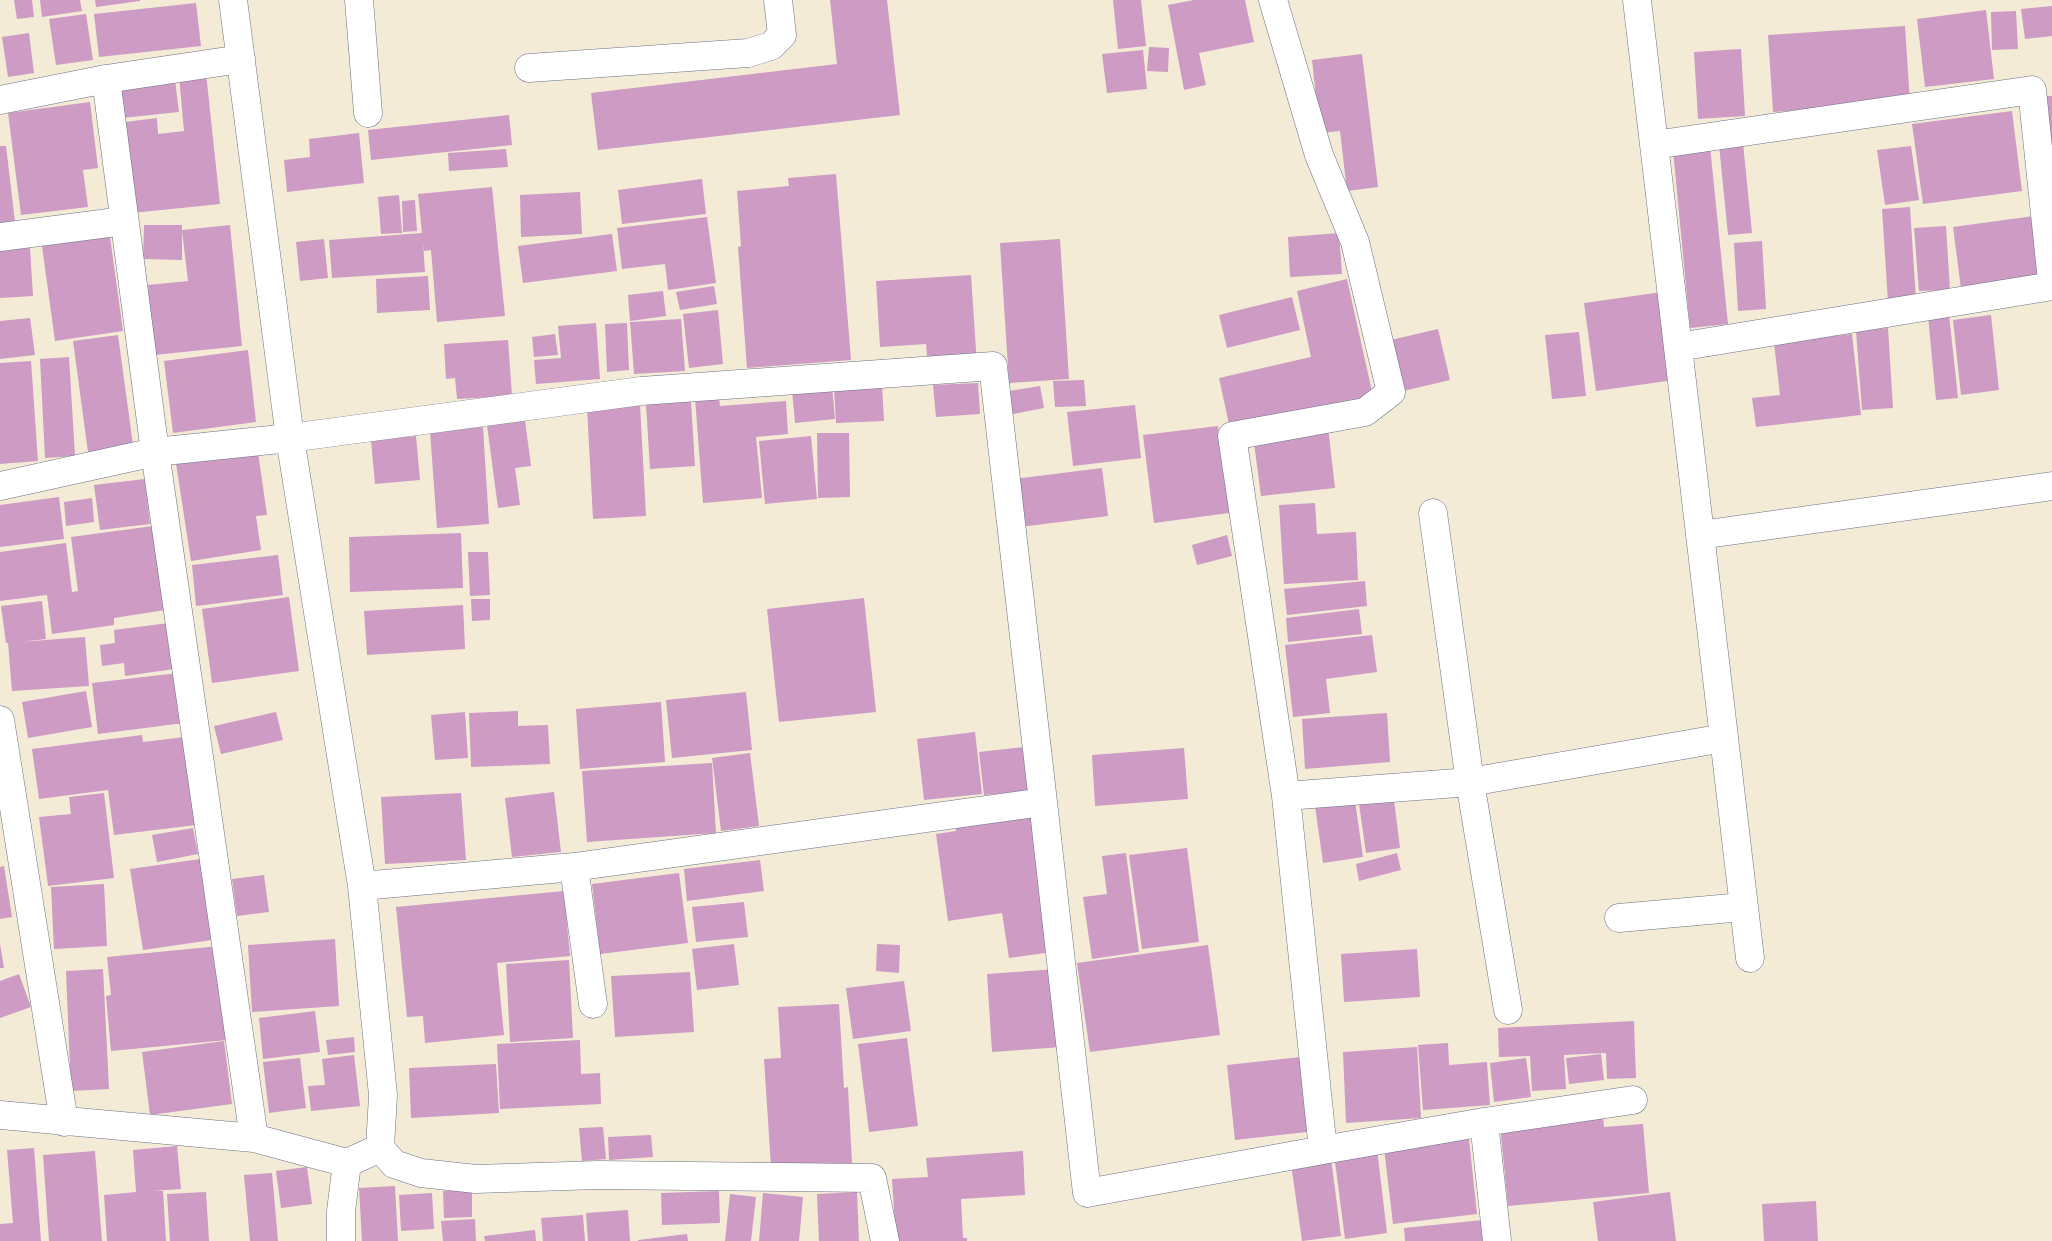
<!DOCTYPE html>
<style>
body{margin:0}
canvas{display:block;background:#f3ebd6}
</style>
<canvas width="2052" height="1241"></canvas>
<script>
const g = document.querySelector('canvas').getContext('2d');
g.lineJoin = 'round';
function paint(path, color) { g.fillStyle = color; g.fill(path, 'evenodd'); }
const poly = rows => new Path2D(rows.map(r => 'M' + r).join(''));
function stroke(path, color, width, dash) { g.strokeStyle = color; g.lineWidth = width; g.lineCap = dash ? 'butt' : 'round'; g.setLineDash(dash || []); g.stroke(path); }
const building = poly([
 [14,0,32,0,34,17,17,19],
 [40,0,80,0,82,11,42,17],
 [95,0,140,0,140,1,96,7],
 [830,0,887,0,900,115,598,150,591,93,837,64],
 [1113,0,1141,0,1146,46,1118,49],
 [1194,0,1245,0,1254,42,1199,53,1206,85,1184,90,1168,5],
 [196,3,201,46,99,57,94,14],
 [2052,6,2052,36,2025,39,2021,9],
 [1986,10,1994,79,1925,87,1917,19],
 [2016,11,2018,49,1992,50,1991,12],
 [86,14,93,60,56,65,49,19],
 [1905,26,1910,102,1773,112,1768,35],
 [29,33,34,73,8,77,2,37],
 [1149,47,1169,48,1168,72,1147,71],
 [1741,49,1745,116,1698,119,1694,52],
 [1143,50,1147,89,1107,93,1102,54],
 [1362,54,1378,187,1347,191,1340,131,1320,133,1312,60],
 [206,73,220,204,132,213,125,122,157,118,158,134,184,131,179,76],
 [175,80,179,112,122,118,118,88],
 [2045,96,2052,96,2052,153],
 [90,102,98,168,83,170,88,207,21,215,8,113],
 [2012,111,2022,191,1923,204,1912,124],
 [509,115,512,145,371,160,368,130],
 [359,133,364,183,287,192,284,160,310,157,309,139],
 [1743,143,1752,233,1728,235,1719,145],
 [0,146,6,146,15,222,0,224],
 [1710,146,1728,324,1690,328,1673,150],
 [1911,146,1919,200,1885,205,1877,150],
 [506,149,508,167,449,171,448,153],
 [836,174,851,360,747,368,738,247,741,246,737,191,789,186,788,178],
 [702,179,706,214,622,224,618,190],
 [492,187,505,316,437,322,431,250,424,251,423,243,425,272,332,278,329,240,422,233,418,194],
 [580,192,582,234,521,237,520,195],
 [399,195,402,233,381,234,378,197],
 [415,200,417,231,403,232,402,201],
 [1910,207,1916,300,1888,302,1882,209],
 [2034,216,2042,278,1961,289,1953,227],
 [707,217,716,283,668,290,665,264,622,269,617,228],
 [144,225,182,225,182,230,230,225,242,346,154,355,148,285,188,281,182,231,182,260,143,259],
 [1946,226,1950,290,1919,291,1914,228],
 [1339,233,1342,274,1290,277,1288,237],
 [612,234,617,271,523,283,518,246],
 [110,237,123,331,55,341,42,246],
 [324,239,328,278,300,281,296,242],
 [1060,239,1069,379,1009,383,1000,243],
 [1762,241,1766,309,1738,311,1734,243],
 [30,248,33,296,0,298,0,250],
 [971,275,977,365,928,368,926,344,880,347,876,281],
 [428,276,430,310,377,313,376,279],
 [1347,279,1373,396,1230,429,1219,378,1311,357,1297,291],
 [714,286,717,304,680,310,676,292],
 [663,291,666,316,630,321,628,295],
 [1662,292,1674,380,1596,391,1584,303],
 [1292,297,1300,330,1227,348,1219,315],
 [718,310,723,364,689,368,683,314],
 [1949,314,1958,398,1936,400,1928,316],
 [1991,315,1999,390,1961,395,1953,320],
 [30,318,35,355,0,359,0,321],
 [681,319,685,371,634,374,630,322],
 [596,323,600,379,536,384,534,360,561,358,558,326],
 [627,323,629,370,607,372,605,324],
 [1888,328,1893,408,1862,410,1856,331],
 [1438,329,1450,380,1403,391,1391,340],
 [1579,332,1586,396,1552,399,1545,335],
 [555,334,558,355,534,357,532,337],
 [1852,334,1861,415,1756,427,1752,398,1780,395,1774,343],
 [118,335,133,445,88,452,73,341],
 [508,340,512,396,457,399,455,378,446,379,444,344],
 [248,350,256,422,173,433,164,361],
 [69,357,75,456,45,458,40,359],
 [31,361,38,461,0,464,0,363],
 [1084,380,1086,406,1055,407,1053,381],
 [978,383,980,414,936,417,933,385],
 [882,385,884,421,836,423,834,387],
 [832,386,835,419,795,423,792,390],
 [1040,386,1044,408,1013,414,1009,391],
 [719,396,720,406,786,401,788,434,756,437,762,498,703,503,695,398],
 [691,401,695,466,650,469,646,404],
 [640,404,646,516,593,519,587,407],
 [1135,405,1141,458,1073,466,1067,412],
 [525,420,531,466,515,468,520,505,498,508,487,425],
 [1218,426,1229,513,1154,523,1143,435],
 [483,427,489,524,437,528,430,431],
 [1328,427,1335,488,1261,496,1253,435],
 [817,433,849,433,850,497,818,498],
 [416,436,420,480,375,484,371,440],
 [811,436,817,499,765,504,759,441],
 [257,445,267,515,256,516,261,550,191,561,175,457],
 [1102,468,1108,516,1020,527,1014,479],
 [145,479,150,524,100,530,94,485],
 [59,497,64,539,0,547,0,505],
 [92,498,94,522,66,526,64,502],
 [1315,503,1317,534,1356,532,1358,580,1284,584,1279,505],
 [153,526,165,610,114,618,114,625,52,634,47,595,0,601,0,552,66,543,72,592,78,591,71,537],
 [461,533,463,588,350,592,349,537],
 [1227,535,1232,556,1197,565,1192,545],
 [468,552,488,552,490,595,470,596],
 [278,555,283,595,196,606,192,565],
 [1365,581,1367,606,1287,615,1284,589],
 [289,597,299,671,212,683,202,609],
 [864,598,876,712,779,722,767,609],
 [471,599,490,599,490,620,472,621],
 [42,601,46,639,19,642,85,637,89,686,12,691,8,643,6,643,1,606],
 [463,605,465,649,367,655,364,611],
 [1359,609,1362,634,1288,642,1286,618],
 [169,623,174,669,125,676,124,663,102,666,100,645,115,643,114,630],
 [1372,635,1377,672,1326,679,1330,713,1293,717,1285,645],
 [178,673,184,723,98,734,92,683],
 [86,691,92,727,28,738,22,702],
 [746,692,752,750,672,758,666,700],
 [661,702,665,762,580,769,576,709],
 [518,711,518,726,548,725,550,764,471,767,469,713],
 [276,712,283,740,221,754,214,726],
 [465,712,468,758,435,760,431,715],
 [1387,713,1390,762,1305,769,1302,719],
 [975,732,982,794,924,800,917,739],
 [142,735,143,742,185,737,196,825,114,835,108,790,39,799,32,749],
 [1024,747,1029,791,984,795,979,752],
 [1184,748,1188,799,1095,806,1092,755],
 [750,753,759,826,721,831,712,758],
 [712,763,716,833,587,842,582,771],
 [554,792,561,852,512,857,505,798],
 [1393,792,1400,848,1366,853,1358,797],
 [104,793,114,878,48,886,39,817,71,814,69,797],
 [461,793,466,860,385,864,381,797],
 [1355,801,1363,857,1323,863,1315,806],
 [1033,817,1052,952,1009,958,1002,913,948,921,936,834,956,831,956,827],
 [193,828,198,854,157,862,152,835],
 [1187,848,1199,942,1142,949,1129,855],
 [1126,853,1139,952,1092,959,1083,897,1107,894,1102,856],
 [1397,853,1401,870,1359,881,1356,864],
 [200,859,212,940,143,950,130,869],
 [760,860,764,891,687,901,684,869],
 [4,866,12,917,0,919,0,867],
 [679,873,688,943,600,954,592,884],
 [264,875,269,912,237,916,232,879],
 [104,884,107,946,54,949,51,887],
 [564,891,570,956,497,963,504,1035,425,1043,423,1016,407,1017,396,907],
 [744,902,748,937,696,942,692,907],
 [335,939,339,1006,252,1012,248,945],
 [0,944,4,968,0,968],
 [734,944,739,985,697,990,692,949],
 [877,944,900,945,899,973,876,971],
 [1208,945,1220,1035,1090,1052,1077,963],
 [219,946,227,1040,111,1051,106,996,111,995,107,957],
 [1417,949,1420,997,1344,1002,1341,954],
 [569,960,573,1038,510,1042,506,964],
 [103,969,109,1089,71,1091,66,971],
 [1057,969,1062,1047,992,1052,987,974],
 [690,972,694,1032,615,1037,611,976],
 [19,974,31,1007,0,1018,0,981],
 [904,981,911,1031,853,1039,846,988],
 [839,1004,844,1088,848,1087,852,1163,771,1167,764,1059,781,1058,778,1007],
 [315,1011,320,1052,263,1059,259,1018],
 [1634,1021,1636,1078,1607,1079,1606,1053,1564,1055,1566,1089,1532,1091,1530,1056,1499,1057,1498,1028],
 [354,1037,355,1052,328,1055,326,1040],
 [907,1038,918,1126,869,1132,858,1044],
 [580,1040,581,1074,600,1073,601,1104,500,1109,497,1044],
 [224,1041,232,1104,150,1115,142,1052],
 [1448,1043,1449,1065,1487,1062,1490,1105,1423,1110,1418,1045],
 [1417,1047,1421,1118,1346,1123,1343,1052],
 [1601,1054,1604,1080,1569,1084,1566,1058],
 [354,1055,360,1106,311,1111,308,1086,325,1085,322,1059],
 [1300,1057,1307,1132,1235,1140,1227,1065],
 [300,1058,306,1108,269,1113,263,1062],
 [1526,1058,1531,1097,1494,1102,1490,1063],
 [496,1064,499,1113,411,1118,409,1068],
 [1603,1115,1604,1127,1643,1124,1649,1193,1508,1206,1500,1125],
 [603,1127,606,1159,582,1161,579,1128],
 [1468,1130,1477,1214,1393,1224,1383,1140],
 [651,1135,653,1157,609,1160,608,1137],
 [177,1146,181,1189,153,1191,163,1191,166,1241,107,1241,104,1195,136,1192,133,1150],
 [34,1148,41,1241,0,1241,0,1224,13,1223,7,1150],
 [1377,1149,1387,1233,1345,1239,1334,1154],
 [95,1151,102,1241,49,1241,43,1155],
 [1023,1151,1025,1195,961,1199,963,1238,967,1238,967,1241,896,1241,892,1179,928,1177,926,1158],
 [1331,1158,1341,1236,1302,1241,1291,1164],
 [307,1167,312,1204,281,1208,276,1171],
 [272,1173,278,1241,250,1241,244,1175],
 [395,1186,398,1241,362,1241,359,1188],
 [472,1190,472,1217,444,1218,443,1191],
 [719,1191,720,1223,662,1225,661,1193],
 [206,1192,209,1241,170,1241,167,1194],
 [857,1192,859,1241,819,1241,817,1194],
 [1670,1192,1676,1241,1598,1241,1593,1202],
 [432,1193,434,1229,401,1231,399,1195],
 [763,1193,803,1197,799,1241,759,1241],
 [730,1194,756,1197,751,1241,725,1241],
 [1816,1201,1818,1241,1764,1241,1762,1204],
 [628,1210,630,1241,588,1241,586,1213],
 [583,1215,585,1241,543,1241,541,1218],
 [475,1219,476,1241,443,1241,441,1221],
 [1483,1220,1485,1241,1405,1241,1404,1228],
 [535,1230,536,1241,485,1241,484,1236],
 [687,1234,688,1241,638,1241,638,1240]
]);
const minor = poly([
 [233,0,290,438,362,886,383,1095,380,1148,394,1164,421,1173,476,1179,598,1175,872,1178,885,1241],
 [359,0,368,113],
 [1273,0,1319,155,1355,242,1391,392,1365,412,1232,436,1286,796,1323,1150,1484,1122,1633,1100],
 [1637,0,1750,958],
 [529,68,748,53,771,46,782,35,778,0],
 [106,79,155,452,254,1138],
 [0,100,106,79,241,59],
 [1654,145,2032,90,2052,281],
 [0,237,124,221],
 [1678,347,2052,286],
 [0,486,155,452,290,438,641,391,993,366,1043,802],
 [1433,513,1470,782,1508,1010],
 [1700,535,2052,486],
 [0,720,64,1122],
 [1286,796,1470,782,1724,738],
 [574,867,593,1004],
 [362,886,574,867,1043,802,1087,1193,1323,1150],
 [1619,918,1743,907],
 [0,1115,254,1138,347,1163,380,1148],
 [1484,1122,1497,1241],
 [341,1241,341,1211,347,1163]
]);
paint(building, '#cd9bc4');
stroke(minor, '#677188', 29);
stroke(minor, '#fff', 28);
</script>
